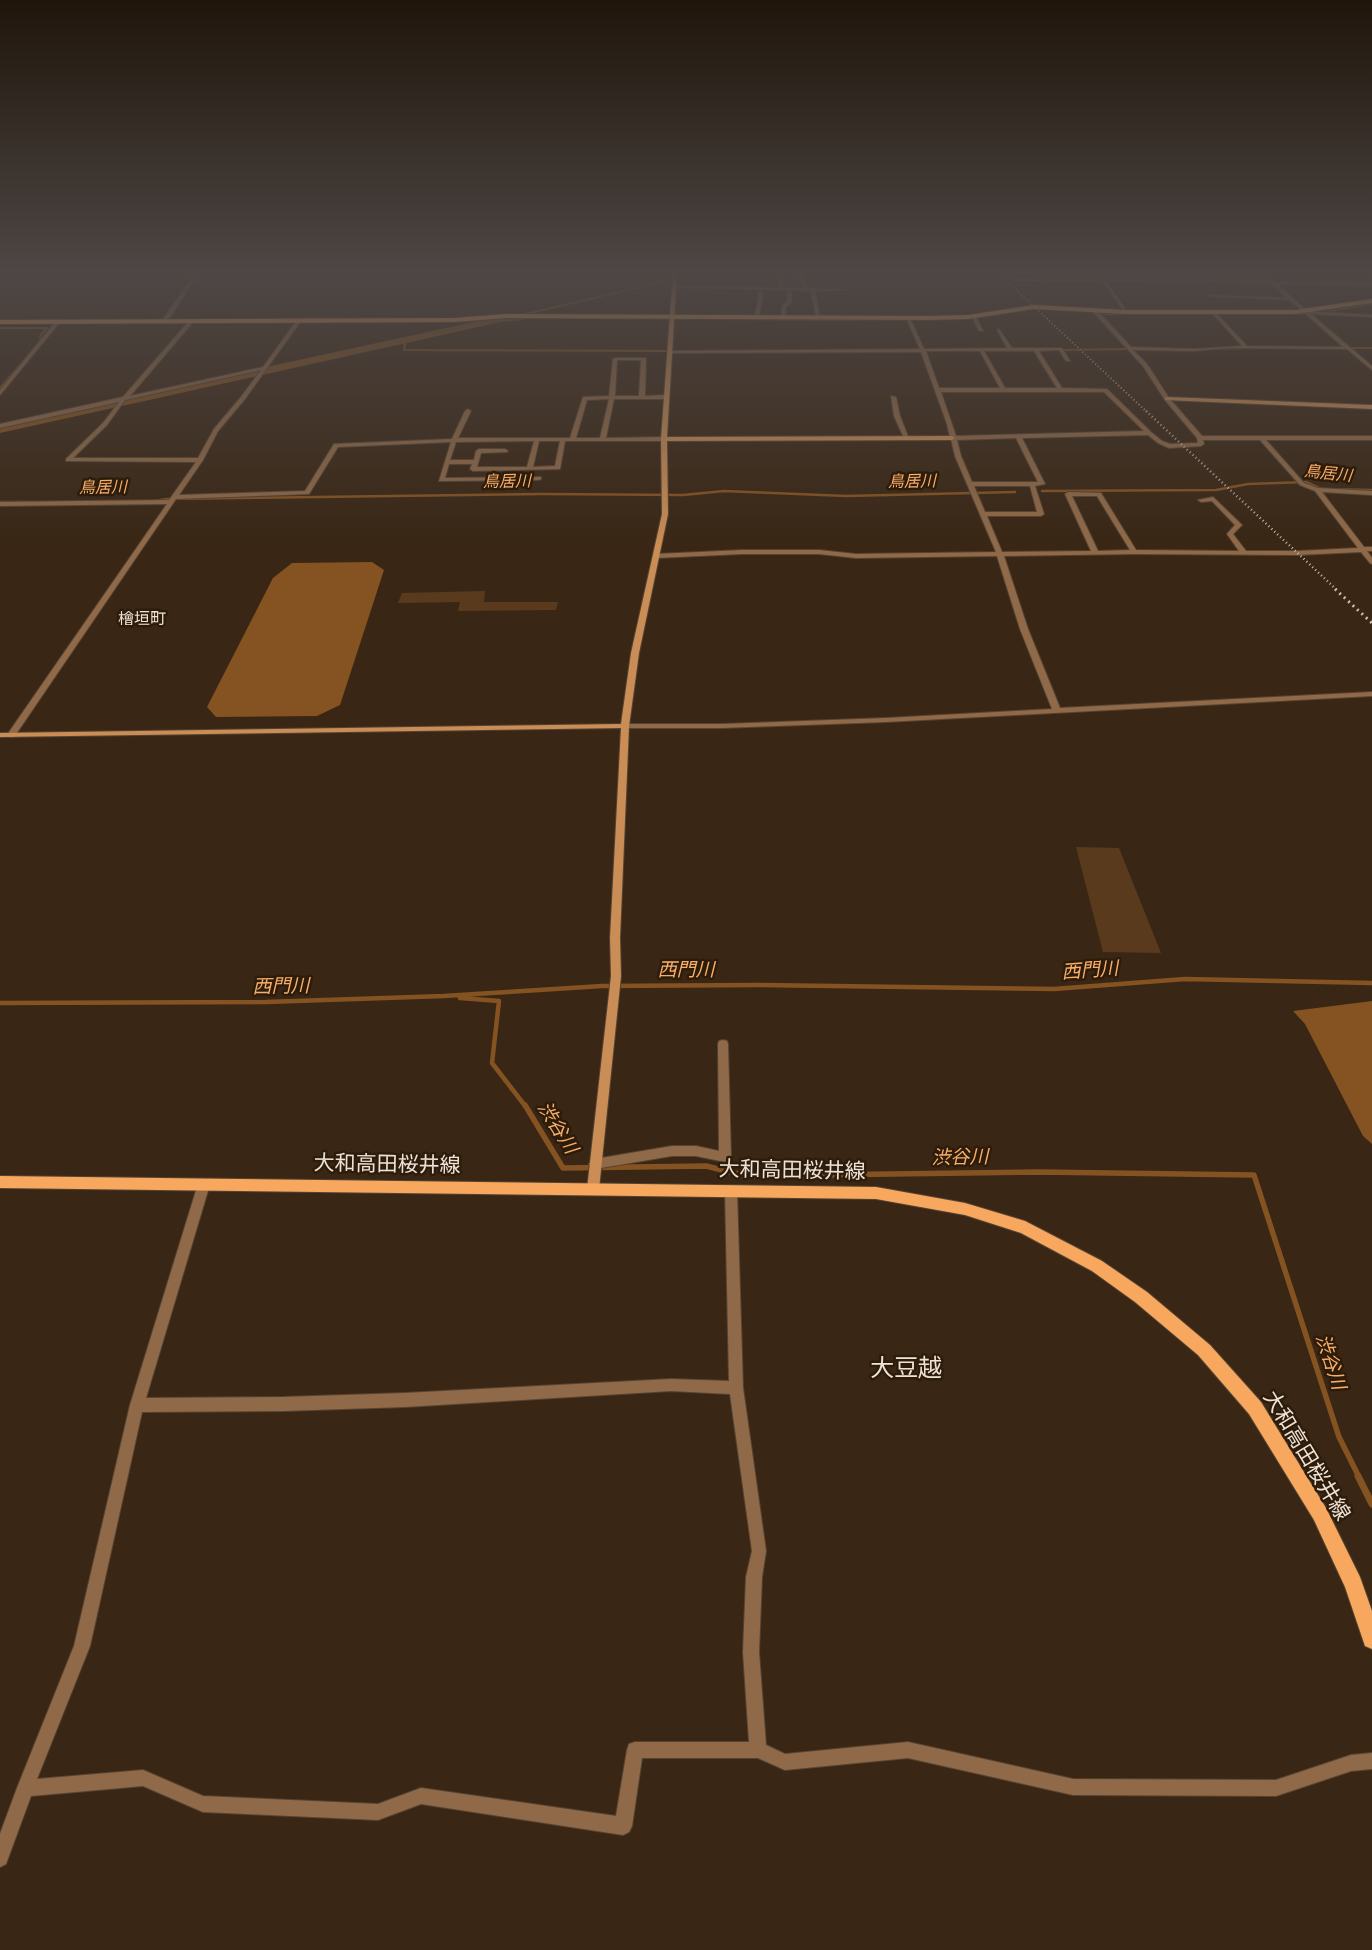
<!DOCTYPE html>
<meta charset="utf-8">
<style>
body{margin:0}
canvas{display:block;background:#392614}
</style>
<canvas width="1372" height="1950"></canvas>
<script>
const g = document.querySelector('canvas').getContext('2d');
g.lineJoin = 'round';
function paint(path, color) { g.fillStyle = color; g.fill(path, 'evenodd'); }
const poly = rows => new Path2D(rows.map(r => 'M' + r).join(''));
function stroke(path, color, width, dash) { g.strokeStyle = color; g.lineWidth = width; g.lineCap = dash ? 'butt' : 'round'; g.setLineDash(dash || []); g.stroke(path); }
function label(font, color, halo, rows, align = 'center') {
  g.font = font + ' "PT Sans","Noto Sans JP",sans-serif'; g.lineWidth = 5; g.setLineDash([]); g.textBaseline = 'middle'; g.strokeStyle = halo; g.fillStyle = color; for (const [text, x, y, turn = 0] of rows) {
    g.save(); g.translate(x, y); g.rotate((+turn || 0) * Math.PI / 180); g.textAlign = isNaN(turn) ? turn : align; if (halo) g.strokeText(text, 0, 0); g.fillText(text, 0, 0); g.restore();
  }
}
const green = poly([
 [485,591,484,602,558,602,556,610,458,611,460,602,398,603,402,593],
 [1076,847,1119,848,1161,953,1103,952]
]);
const water = poly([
 [1028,273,1096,273,1103,280,1047,279],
 [372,562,384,570,340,705,317,716,216,717,207,707,273,578,292,563],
 [1372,1001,1372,1144,1363,1136,1305,1024,1293,1011]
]);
const streamFar4 = poly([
 [1082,311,1105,314,1204,314],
 [1318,313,1372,304],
 [1292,314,1303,314],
 [521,315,667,281],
 [718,319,858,320],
 [0,328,47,328,40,336,41,341,0,388],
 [398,341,405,344,404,350,672,351],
 [1351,348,1372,348],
 [1215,349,1246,348],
 [1063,350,1127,349]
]);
const streamFar3 = poly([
 [1042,491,1216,490,1248,484,1306,482,1321,489,1372,490],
 [155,501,167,499,542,494,683,495,724,491,846,496,1015,492],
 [0,502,29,502]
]);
const streamFar2 = poly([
 [460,998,499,1001,492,1063,526,1107],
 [0,1003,266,1002,444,996,602,986,760,985,1054,989,1185,979,1372,983]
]);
const streamFar1 = poly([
 [525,1105,563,1168,706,1166,746,1176,1038,1172,1254,1175,1339,1437,1359,1477]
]);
const stream = poly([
 [1358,1476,1372,1504]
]);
const river = poly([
 [518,315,524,318,522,320,501,322,0,433,0,425,501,316,518,315]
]);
const street = poly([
 [195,273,199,273,171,316,165,322,161,322,195,273],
 [777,273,781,273,783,288,803,288,799,274,802,273,807,288,848,290,815,291,820,318,818,319,816,318,811,291,672,287,674,286,779,288,777,273],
 [1004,273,1009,273,1014,278,1053,280,1196,279,1268,281,1259,273,1263,273,1274,282,1372,283,1372,285,1277,284,1307,311,1372,315,1372,317,1311,314,1372,366,1372,370,1347,349,1226,348,1194,351,1133,350,1147,364,1169,398,1202,436,1372,436,1372,440,1266,440,1304,483,1318,488,1372,491,1372,495,1322,492,1364,547,1372,547,1372,551,1367,551,1372,558,1372,564,1370,563,1361,552,1297,555,1134,554,1004,556,1028,629,1060,708,1372,692,1372,696,886,722,722,728,622,728,621,726,625,724,722,724,886,718,1052,709,1020,629,997,556,856,558,819,554,742,554,656,558,653,556,656,554,742,550,819,550,856,554,996,552,955,456,951,439,949,438,950,437,947,424,921,352,670,353,668,351,920,349,906,318,908,317,910,318,924,349,1007,348,997,330,999,329,1012,348,1062,348,1070,361,1066,361,1059,350,1039,351,1062,388,1107,389,1151,432,1162,441,1170,444,1198,443,1197,438,1165,400,1143,366,1094,313,1094,311,1098,311,1131,347,1194,349,1242,346,1212,313,1214,311,1247,346,1343,347,1290,300,1207,296,1209,295,1287,298,1271,284,1196,281,1107,282,1127,312,1125,313,1103,282,1053,282,1013,280,1004,273],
 [926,351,980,351,1000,388,939,388,926,351],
 [984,351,1034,351,1057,388,1005,388,984,351],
 [941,392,1104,392,1144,431,956,436,941,392],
 [1148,435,1158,443,1169,448,1201,446,1204,444,1203,440,1260,440,1300,485,1315,491,1358,548,1297,551,1246,551,1233,534,1242,525,1213,497,1198,500,1201,502,1212,501,1235,525,1227,534,1239,551,1136,550,1101,493,1068,492,1065,494,1091,551,1002,552,987,516,1041,516,1044,514,1035,486,1045,484,1022,438,1148,435],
 [1016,438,1038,482,972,482,961,456,957,440,1016,438],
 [974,486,1030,486,1037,512,985,512,974,486],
 [1072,496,1097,496,1130,550,1098,551,1072,496],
 [761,291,763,292,759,318,757,319,755,318,759,292,761,291],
 [788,292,792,293,791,303,786,307,785,318,783,319,781,318,782,306,787,302,788,292],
 [971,315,975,315,983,331,979,331,971,315],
 [190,320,194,321,130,396,263,367,297,320,301,321,245,399,218,431,203,460,179,495,305,491,334,444,452,439,465,411,468,409,471,411,458,438,570,438,583,397,609,396,613,359,615,358,646,358,645,396,666,395,669,397,666,399,614,399,606,438,664,437,667,439,664,441,565,441,560,469,473,471,470,469,472,464,449,464,445,478,541,477,541,479,539,480,439,481,451,442,338,447,309,494,176,499,14,737,8,737,7,735,167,504,0,506,0,502,169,500,196,462,66,461,66,459,103,423,119,402,0,428,0,424,123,397,190,320],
 [617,360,641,360,639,396,615,396,617,360],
 [261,370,241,397,214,429,198,458,73,458,107,425,125,400,261,370],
 [609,399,600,438,576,438,587,400,609,399],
 [534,441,527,467,477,467,481,453,507,452,508,451,505,449,479,449,476,451,474,460,450,460,456,442,534,441],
 [539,441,560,441,555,466,533,467,539,441],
 [56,321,60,322,0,395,0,390,56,321],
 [891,396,896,397,900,416,909,439,904,438,894,416,891,396],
 [723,1040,727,1041,728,1044,731,1157,729,1160,725,1162,696,1156,672,1156,595,1169,591,1167,589,1164,591,1161,595,1159,672,1146,696,1146,719,1151,718,1044,719,1041,723,1040],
 [204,1179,208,1180,210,1184,146,1398,283,1397,405,1393,671,1379,729,1381,725,1191,727,1187,731,1186,735,1187,737,1191,743,1388,766,1551,762,1577,759,1652,766,1745,785,1754,908,1742,1073,1779,1276,1780,1351,1755,1372,1753,1372,1769,1351,1771,1276,1796,1073,1795,908,1758,785,1770,758,1758,642,1758,632,1826,629,1832,623,1835,421,1804,378,1820,203,1812,143,1786,31,1796,6,1864,0,1867,0,1834,17,1788,74,1646,130,1405,198,1184,200,1180,204,1179],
 [671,1391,730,1394,752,1551,746,1577,743,1652,749,1742,635,1742,629,1744,627,1750,616,1816,421,1788,378,1804,203,1796,143,1770,37,1779,90,1646,142,1412,283,1411,405,1407,671,1391]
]);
const secondary = poly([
 [673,273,677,273,667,437,952,436,955,438,952,440,667,441,668,514,639,653,629,726,620,938,621,976,599,1189,597,1193,593,1194,589,1193,587,1189,611,976,610,938,621,728,0,737,0,733,621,724,631,653,662,514,661,439,673,273],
 [1167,397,1372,405,1372,409,1165,400,1165,398,1167,397]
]);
const primary = poly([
 [1372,299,1372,303,1295,314,1125,314,1034,309,968,319,926,320,506,318,455,322,0,324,0,320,455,318,506,314,926,316,968,315,1034,305,1125,310,1295,310,1372,299],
 [0,1176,876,1187,965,1203,1025,1221,1102,1261,1147,1292,1210,1345,1261,1402,1326,1508,1360,1577,1372,1611,1372,1649,1365,1646,1345,1587,1314,1520,1249,1414,1198,1355,1135,1302,1092,1271,1021,1233,965,1215,876,1199,0,1188,0,1176]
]);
const railFar2 = poly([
 [998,273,1147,412]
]);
const railFar1 = poly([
 [1146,411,1337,590]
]);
const rail = poly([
 [1335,589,1372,623]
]);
const farWaternames = [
 ["鳥居川",1328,474,6],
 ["鳥居川",507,482,-1],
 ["鳥居川",912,482,-1],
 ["鳥居川",103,488,-1]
];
const farNeighbourhoodnames = [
 ["檜垣町",142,619]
];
const waterNames = [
 ["西門川",686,971],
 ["西門川",1090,971,-4],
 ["西門川",281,987,-1],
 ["渋谷川",557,1128,58],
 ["渋谷川",960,1158,-1],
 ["渋谷川",1330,1362,72]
];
const nearStreetnames = [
 ["大和高田桜井線",387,1165,1],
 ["大和高田桜井線",792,1171,1],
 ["大和高田桜井線",1306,1456,59]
];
const nearQuarternames = [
 ["大豆越",906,1369]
];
paint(green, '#5a3a1d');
paint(water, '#855321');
stroke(streamFar4, '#855321', 2);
stroke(streamFar3, '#855321', 2.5);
stroke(streamFar2, '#855321', 4.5);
stroke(streamFar1, '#855321', 5.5);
stroke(stream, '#855321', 7);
paint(river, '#855321');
stroke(street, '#564433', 2);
stroke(secondary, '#564433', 2);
stroke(primary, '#564433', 2);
paint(street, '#906a48');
paint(secondary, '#ca8d55');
paint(primary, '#f7a85e');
stroke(railFar2, '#cabcb0', 2, [1, 2.5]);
stroke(railFar1, '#cabcb0', 2.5, [1, 3]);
stroke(rail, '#cabcb0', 3, [2, 4]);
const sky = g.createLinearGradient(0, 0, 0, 546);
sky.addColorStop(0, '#1f150b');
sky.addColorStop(0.5, '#4e4745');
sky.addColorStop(1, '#4e474500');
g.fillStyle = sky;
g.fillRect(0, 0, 1372, 546);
label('italic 16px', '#f8ae69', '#2e1c0b', farWaternames);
label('16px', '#eee2d7', '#2e1c0b', farNeighbourhoodnames);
label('italic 19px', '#f8ae69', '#2e1c0b', waterNames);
label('21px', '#eee2d7', '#2e1c0b', nearStreetnames);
label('24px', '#eee2d7', '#2e1c0b', nearQuarternames);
</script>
